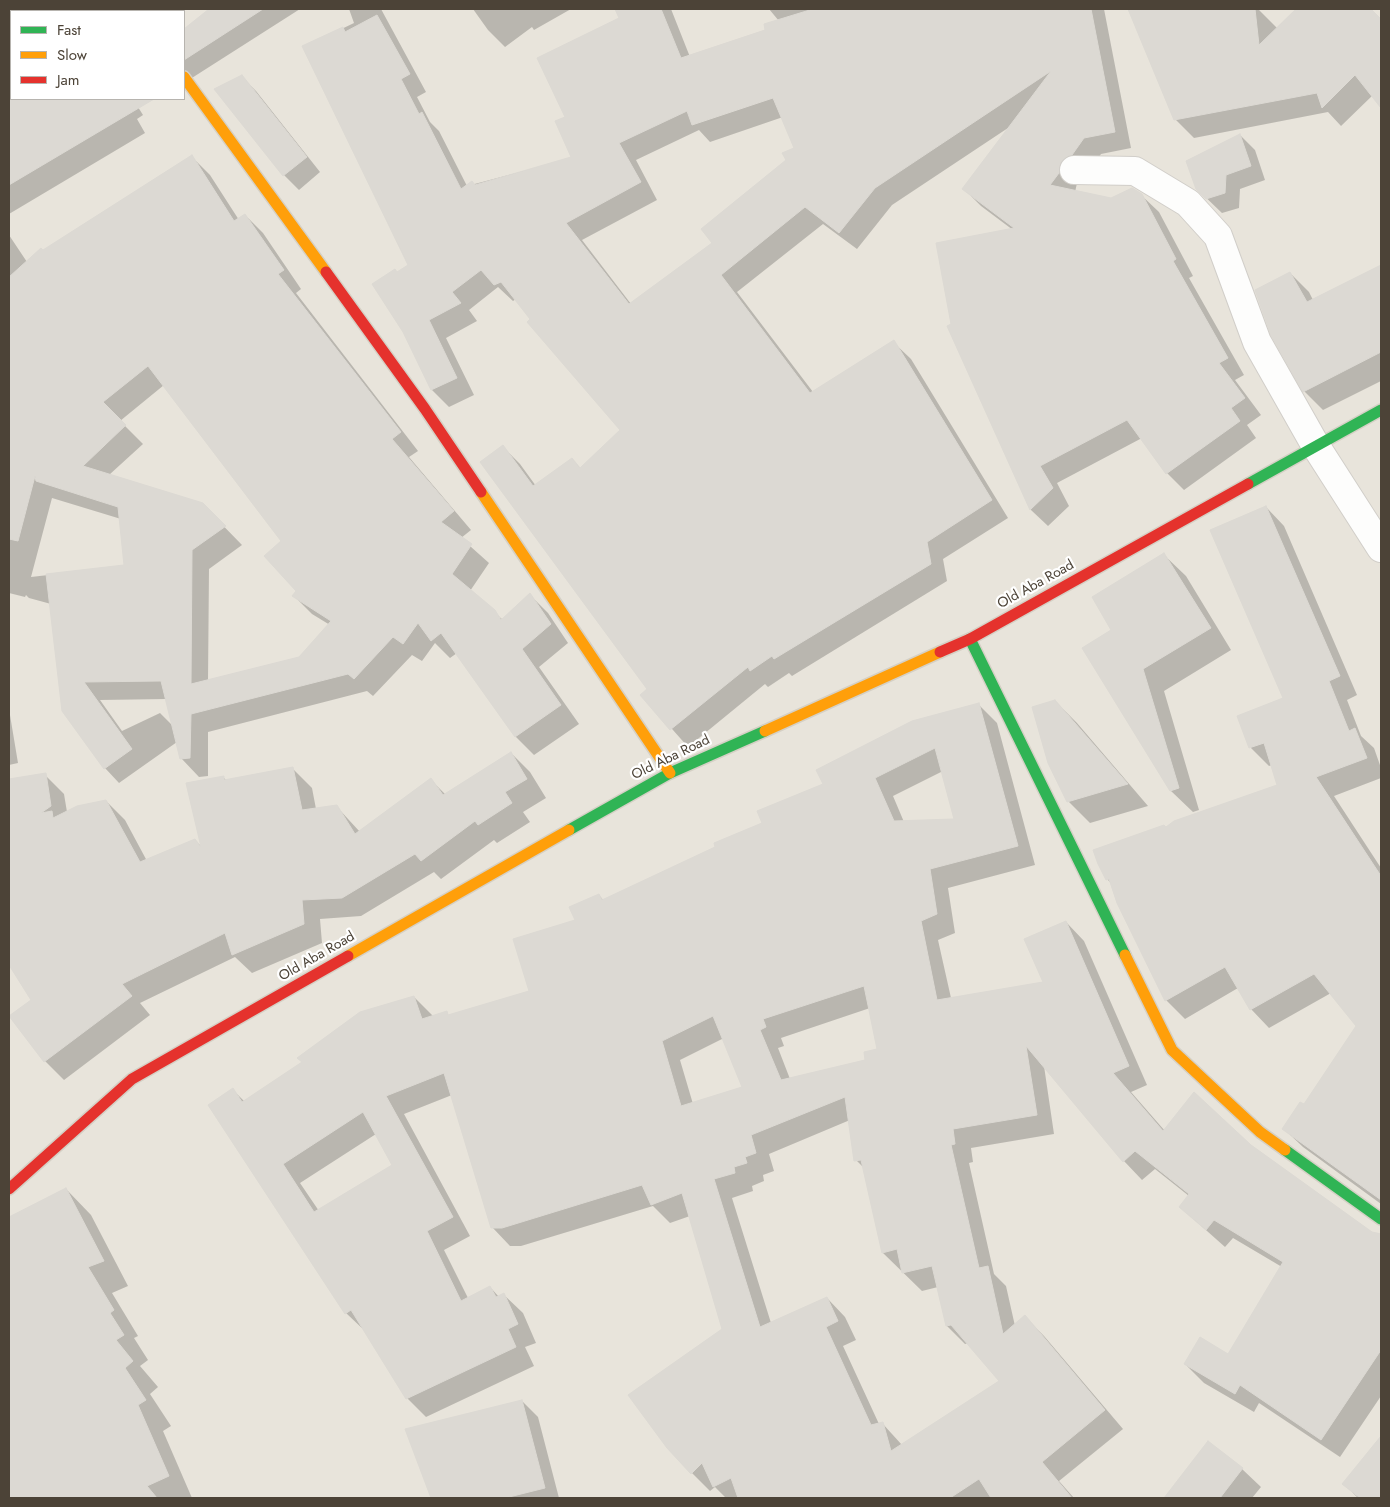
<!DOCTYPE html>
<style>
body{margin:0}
#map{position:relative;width:1390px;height:1507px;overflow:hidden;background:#f4f2ee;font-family:Jost,sans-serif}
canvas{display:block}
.frame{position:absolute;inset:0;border:10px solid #4c4337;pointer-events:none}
.legend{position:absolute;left:10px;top:10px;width:175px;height:90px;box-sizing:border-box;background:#fff;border:1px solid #b7b4af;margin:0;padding:6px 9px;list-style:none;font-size:15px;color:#4c4337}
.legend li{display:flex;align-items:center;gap:10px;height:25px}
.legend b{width:25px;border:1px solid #b7b4af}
</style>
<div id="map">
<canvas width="1390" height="1507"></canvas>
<div class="frame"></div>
<ul class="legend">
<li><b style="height:6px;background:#30b455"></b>Fast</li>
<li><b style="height:6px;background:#ff9f0a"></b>Slow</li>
<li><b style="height:6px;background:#e5322d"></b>Jam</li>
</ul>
</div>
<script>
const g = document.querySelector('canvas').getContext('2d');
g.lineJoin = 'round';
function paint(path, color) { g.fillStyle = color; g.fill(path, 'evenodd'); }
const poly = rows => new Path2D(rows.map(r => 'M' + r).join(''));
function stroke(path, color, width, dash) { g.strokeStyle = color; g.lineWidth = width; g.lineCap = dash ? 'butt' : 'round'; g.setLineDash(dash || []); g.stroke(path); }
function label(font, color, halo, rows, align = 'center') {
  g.font = font + ' Jost,sans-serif'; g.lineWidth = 4.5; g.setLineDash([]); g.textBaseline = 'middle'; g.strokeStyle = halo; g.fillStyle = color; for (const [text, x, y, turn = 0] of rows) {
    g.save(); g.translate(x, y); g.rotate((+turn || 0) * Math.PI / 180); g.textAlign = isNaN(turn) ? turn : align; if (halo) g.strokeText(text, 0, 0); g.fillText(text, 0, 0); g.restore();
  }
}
const residential = poly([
 [9,9,1381,9,1381,1498,9,1498],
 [11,11,184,11,184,99,11,99]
]);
const shadow = poly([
 [9,9,103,9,99,11,11,11,11,99,133,99,143,115,137,119,145,133,9,214],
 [211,9,300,9,184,83,184,31],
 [349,9,381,9,426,92,417,97,430,122,439,131,467,186,573,158,566,117,621,19,617,9,671,9,690,57,767,30,779,21,769,9,1047,9,1067,15,1067,9,1104,9,1131,148,1101,154,1089,172,1078,179,1075,192,1111,200,1141,195,1159,212,1193,276,1189,278,1244,375,1235,380,1261,415,1247,425,1256,438,1184,490,1167,473,1142,438,1057,483,1069,506,1048,526,1031,510,949,327,953,325,1013,230,981,206,964,189,1011,126,892,205,857,249,823,224,737,292,813,392,893,342,911,359,1008,518,943,559,947,581,792,676,789,673,768,687,765,684,688,747,642,695,649,689,503,447,520,464,536,486,572,459,581,469,622,430,516,299,513,301,498,287,469,310,477,321,446,338,474,395,449,407,432,390,404,331,397,273,409,266,304,47,354,23],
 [783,117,796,148,787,161,714,243,631,304,582,240,657,200,636,160,699,130,710,142],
 [473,9,571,9,534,30,532,27,505,47,488,30],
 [1129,9,1192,9,1197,30,1249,9,1258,9,1277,28,1297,9,1369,9,1381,21,1381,106,1373,95,1341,126,1328,112,1194,138,1175,119],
 [242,77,256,91,320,172,299,190,284,175,216,89],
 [1240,135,1255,150,1265,180,1240,189,1239,208,1222,213,1197,189],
 [192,157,210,175,239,220,245,215,263,233,301,289,296,293,418,451,409,457,471,530,461,538,489,563,470,591,503,620,530,595,548,613,568,643,539,667,579,724,534,755,516,737,457,653,450,658,435,643,422,661,412,655,373,696,367,691,208,732,208,776,199,777,181,758,177,742,119,783,105,768,51,604,29,598,26,595,25,597,9,593,9,446,61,457,9,399,9,235,27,262],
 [164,385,283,541,297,591,294,596,312,614,330,625,299,658,208,681,209,569,242,545,202,504,109,475,143,444,120,421],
 [52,498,121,519,126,566,31,577],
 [167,699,174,727,160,713,122,731,100,700],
 [1381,267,1381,381,1323,410,1304,391,1290,273,1309,292,1313,300],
 [1266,507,1284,526,1357,695,1347,700,1361,736,1374,748,1381,768,1381,778,1334,796,1381,868,1381,1204,1303,1147,1284,1129,1304,1106,1357,1026,1331,993,1269,1028,1251,1009,1238,988,1185,1019,1166,1000,1112,884,1107,879,1166,829,1279,786,1272,765,1269,766,1250,747,1284,699],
 [1164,555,1186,576,1231,650,1164,691,1199,810,1193,812,1171,791,1084,649,1113,631],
 [1055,701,1077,723,1148,806,1090,823,1068,801],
 [979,705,997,723,1035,865,948,888,955,933,938,940,951,998,1045,983,1066,922,1084,941,1147,1085,1131,1092,1165,1131,1250,1146,1371,1233,1381,1236,1381,1396,1340,1457,1259,1403,1254,1412,1204,1383,1185,1364,1228,1356,1282,1267,1233,1238,1225,1247,1180,1207,1189,1196,1155,1169,1142,1180,1124,1161,1044,1066,1054,1134,971,1148,973,1162,969,1163,994,1274,1006,1286,1015,1326,1025,1317,1044,1336,1123,1429,1059,1481,1074,1498,863,1498,817,1395,835,1498,726,1498,715,1487,710,1491,692,1473,724,1329,690,1216,670,1223,653,1206,521,1246,510,1246,492,1227,452,1095,404,1114,470,1236,444,1250,468,1298,490,1287,499,1297,504,1295,523,1313,536,1343,525,1347,534,1366,426,1417,407,1398,365,1331,346,1313,233,1090,244,1101,414,997,433,1016,446,1013,449,1016,530,992,577,921,599,895,604,901,717,848,763,824,825,784],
 [943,771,956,820,904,822,893,796],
 [870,1008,879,1050,867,1061,790,1079,778,1048,784,1046,781,1038],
 [724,1038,744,1088,693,1104,680,1060],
 [850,1120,856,1160,864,1168,883,1253,922,1291,938,1287,947,1326,965,1344,969,1343,1001,1381,902,1445,882,1423,879,1424,843,1346,856,1340,845,1317,827,1298,771,1323,732,1198,753,1191,752,1186,764,1181,763,1175,774,1171,769,1154],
 [376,1134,394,1165,319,1211,300,1183],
 [9,709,18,763,9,765],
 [511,753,530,772,546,798,523,812,530,822,497,843,494,840,441,879,434,872,361,916,320,919,322,943,252,973,235,957,140,1003,150,1015,64,1080,45,1061,33,1000,9,962,9,797,17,795,45,775,64,794,67,812,106,801,125,820,147,861,195,840,203,848,223,777,227,781,293,769,312,788,316,809,337,807,360,832,431,780,446,795],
 [66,1189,91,1215,128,1286,112,1293,138,1336,134,1338,148,1360,140,1366,158,1387,150,1394,171,1426,163,1431,192,1498,9,1498,9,1218],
 [522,1401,538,1417,559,1498,433,1498,407,1430],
 [1208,1443,1242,1469,1261,1487,1252,1498,1170,1498],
 [1369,1452,1381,1462,1381,1498,1358,1498,1344,1484]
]);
const building = poly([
 [209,9,263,9,184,60,184,29,209,9],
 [615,9,661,9,681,58,765,30,764,24,813,9,1091,9,1115,132,1084,138,1072,155,1061,162,1059,173,1050,185,1111,198,1132,188,1142,194,1176,259,1173,261,1228,358,1219,363,1245,398,1231,408,1240,421,1166,474,1127,420,1040,466,1053,488,1030,510,947,326,951,324,936,243,1014,228,962,189,1051,71,875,188,839,233,805,207,721,275,810,393,894,340,992,500,927,542,931,564,774,659,772,656,750,671,748,667,670,730,640,695,647,689,480,462,503,445,533,486,572,458,580,468,620,430,527,322,530,319,501,282,494,285,481,270,452,292,461,303,429,320,457,378,431,390,403,332,372,284,395,269,397,272,408,265,302,46,343,27,345,32,377,15,410,74,401,79,419,114,422,112,461,189,472,181,475,185,571,157,555,121,565,117,537,58,619,18,615,9],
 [773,98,794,148,782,153,786,160,701,229,712,243,629,304,566,223,641,182,619,143,687,111,692,125,773,98],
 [1128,9,1255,9,1259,45,1296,9,1371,9,1381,19,1381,108,1355,75,1322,108,1317,93,1174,120,1128,9],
 [242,75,307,157,283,176,214,89,242,75],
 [9,99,154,99,9,185,9,99],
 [1240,134,1251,166,1226,175,1225,193,1206,199,1196,189,1186,161,1240,134],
 [192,155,234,221,245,214,284,270,278,274,401,432,392,439,454,511,441,522,472,544,452,574,495,610,501,620,530,593,551,624,522,649,561,705,515,737,441,633,431,641,418,623,403,644,393,637,354,679,348,674,191,714,190,758,180,759,161,681,84,682,132,749,104,769,62,711,46,574,124,565,118,507,36,481,35,476,18,541,9,539,9,277,41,248,43,250,192,155],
 [148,366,281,541,264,556,296,591,292,596,331,621,299,657,191,684,192,550,226,526,203,503,83,466,126,425,103,402,148,366],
 [1381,265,1381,352,1303,392,1271,335,1255,290,1290,272,1307,302,1381,265],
 [1266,506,1340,676,1329,681,1349,731,1355,728,1367,758,1316,777,1381,876,1381,1200,1282,1129,1300,1102,1304,1104,1356,1026,1314,974,1250,1010,1225,967,1165,1001,1117,903,1109,879,1106,880,1098,864,1093,850,1164,825,1166,827,1174,821,1277,785,1264,743,1249,748,1237,716,1283,698,1210,530,1266,506],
 [1164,553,1211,628,1143,669,1179,788,1170,791,1082,648,1111,630,1092,597,1164,553],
 [1055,700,1128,784,1067,802,1048,763,1032,707,1055,700],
 [979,703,1018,846,930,869,937,914,921,921,937,1000,1043,982,1024,939,1066,921,1129,1066,1113,1073,1163,1131,1194,1092,1251,1145,1372,1232,1381,1234,1381,1350,1321,1440,1240,1385,1235,1394,1184,1364,1200,1337,1228,1354,1283,1262,1214,1220,1206,1230,1179,1207,1189,1194,1135,1151,1123,1162,1026,1046,1037,1115,953,1129,955,1144,951,1145,979,1268,988,1266,1003,1334,1025,1315,1105,1410,1042,1462,1072,1498,991,1498,979,1479,950,1498,738,1498,731,1478,713,1487,702,1463,691,1474,667,1448,628,1395,722,1329,682,1193,651,1205,642,1185,502,1228,491,1228,444,1073,386,1096,453,1217,427,1231,461,1301,490,1286,496,1297,504,1293,518,1324,508,1329,516,1347,406,1399,351,1310,345,1314,208,1105,233,1088,242,1102,302,1062,297,1058,360,1012,414,996,422,1019,447,1011,448,1015,529,991,513,939,575,920,569,907,599,894,602,900,715,847,714,843,762,823,757,811,823,784,816,770,912,721,979,703],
 [935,748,954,819,894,821,875,778,935,748],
 [864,986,877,1049,864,1052,865,1060,781,1080,760,1030,766,1027,763,1019,864,986],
 [713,1016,742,1087,681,1106,662,1041,713,1016],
 [845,1097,854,1161,861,1160,882,1253,897,1249,902,1273,932,1266,946,1326,951,1325,999,1381,891,1451,883,1422,871,1425,826,1327,838,1321,827,1297,760,1327,714,1179,735,1173,734,1167,747,1163,745,1157,756,1153,751,1135,845,1097],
 [363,1112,392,1165,314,1212,283,1164,363,1112],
 [511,752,527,779,505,792,512,803,478,825,475,821,421,861,415,854,342,898,302,900,304,924,232,955,225,933,122,984,132,996,44,1062,9,1016,31,1000,9,965,9,779,46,773,51,806,41,813,52,811,53,818,77,806,106,800,140,862,195,839,201,847,186,783,224,776,224,780,293,767,302,810,337,805,355,834,431,778,443,795,511,752],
 [66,1188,104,1261,88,1267,114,1310,110,1313,124,1335,116,1340,133,1361,125,1368,146,1400,138,1405,169,1476,147,1486,157,1498,9,1498,9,1217,66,1188],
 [522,1400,545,1488,505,1498,431,1498,405,1429,522,1400],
 [1381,1436,1381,1498,1360,1498,1342,1484,1381,1436],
 [1208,1441,1243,1468,1220,1498,1164,1498,1208,1441]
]);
const street = poly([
 [151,11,155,9],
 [1074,170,1135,171,1188,203,1218,236,1257,342,1317,448,1381,548]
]);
const fast = poly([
 [1248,484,1381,410],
 [970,639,1125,955],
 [569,830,670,773,765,731],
 [1285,1150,1381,1219]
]);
const slow = poly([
 [184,77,326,272],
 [481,492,670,773],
 [765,731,940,652],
 [1125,955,1172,1050,1260,1132,1285,1150],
 [348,956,569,830]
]);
const jam = poly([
 [326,272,425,409,481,492],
 [940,652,970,639,1248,484],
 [9,1189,132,1079,348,956]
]);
const streetNames = [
 ["Old Aba Road",1036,585,-29],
 ["Old Aba Road",671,758,-26],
 ["Old Aba Road",317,957,-30]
];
paint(residential, '#e8e4db');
paint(shadow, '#0003');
paint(building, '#dcd9d3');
stroke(building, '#dcd9d3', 1);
stroke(street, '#d1cec9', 30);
stroke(fast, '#d5d0c5', 14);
stroke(slow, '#d5d0c5', 14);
stroke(jam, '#d5d0c5', 14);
stroke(street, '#fdfdfc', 28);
stroke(fast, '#30b455', 11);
stroke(slow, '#ff9f0a', 11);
stroke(jam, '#e5322d', 11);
label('14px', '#4c4337', '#fff', streetNames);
</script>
